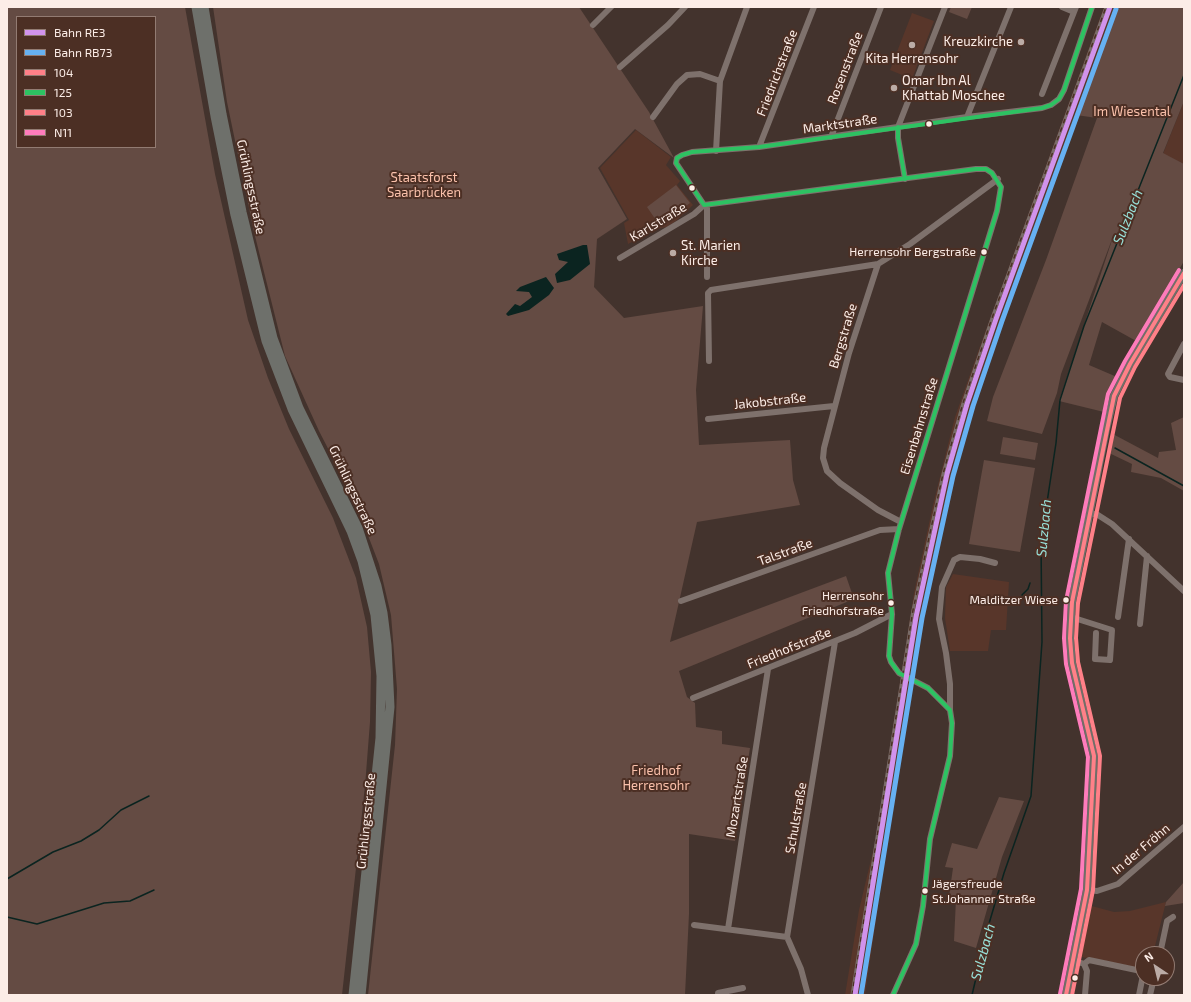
<!DOCTYPE html>
<meta charset="utf-8">
<style>
body{margin:0}
#map{position:relative;width:1191px;height:1002px;overflow:hidden;background:#43332d;font-family:"Exo 2",sans-serif}
canvas{display:block}
.frame{position:absolute;inset:0;border:8px solid #fcede7;pointer-events:none}
.legend{position:absolute;left:16px;top:16px;width:140px;height:132px;box-sizing:border-box;background:#4c2f24;border:1px solid #927b72;margin:0;padding:5px 7px;list-style:none;font-size:12px;color:#fcede7}
.legend li{display:flex;align-items:center;gap:8px;height:20px}
.legend b{width:20px;border:1px solid #927b72}
.north{position:absolute;left:1135px;top:946px;width:40px;height:40px;box-sizing:border-box;background:#4c2f24;border:1px solid #927b72;border-radius:50%;rotate:325deg;font-size:11px;font-weight:700;line-height:16px;text-align:center;color:#fcede7}
.north::after{content:'';display:block;margin:auto;width:14px;height:18px;background:#bbaca6;clip-path:polygon(50% 0,100% 100%,50% 72%,0 100%)}
</style>
<div id="map">
<canvas width="1191" height="1002"></canvas>
<div class="frame"></div>
<ul class="legend">
<li><b style="height:5px;background:#d193ec"></b>Bahn RE3</li>
<li><b style="height:5px;background:#66b1f2"></b>Bahn RB73</li>
<li><b style="height:5px;background:#ff8088"></b>104</li>
<li><b style="height:5px;background:#2dc262"></b>125</li>
<li><b style="height:5px;background:#ff8088"></b>103</li>
<li><b style="height:5px;background:#fe7cbb"></b>N11</li>
</ul>
<div class="north">N</div>
</div>
<script>
const g = document.querySelector('canvas').getContext('2d');
g.lineJoin = 'round';
function paint(path, color) { g.fillStyle = color; g.fill(path, 'evenodd'); }
const poly = rows => new Path2D(rows.map(r => 'M' + r).join(''));
function stroke(path, color, width, dash) { g.strokeStyle = color; g.lineWidth = width; g.lineCap = dash ? 'butt' : 'round'; g.setLineDash(dash || []); g.stroke(path); }
function label(font, color, halo, rows, align = 'center') {
  g.font = font + ' "Exo 2",sans-serif'; g.lineWidth = 4; g.setLineDash([]); g.textBaseline = 'middle'; g.strokeStyle = halo; g.fillStyle = color; for (const [text, x, y, turn = 0] of rows) {
    g.save(); g.translate(x, y); g.rotate((+turn || 0) * Math.PI / 180); g.textAlign = isNaN(turn) ? turn : align; if (halo) g.strokeText(text, 0, 0); g.fillText(text, 0, 0); g.restore();
  }
}
const built = poly([
 [1104,7,1117,7,1076,115,988,361,955,470,921,619,912,671,865,995,845,995,859,910,875,843,914,593,933,505,955,417,983,338],
 [912,13,934,21,912,79,890,70],
 [1184,101,1184,164,1163,154],
 [636,130,671,157,666,165,680,181,677,185,693,205,676,221,667,227,657,229,628,244,624,223,629,220,600,168],
 [953,574,1009,582,1006,630,991,630,988,651,950,651,945,618,946,587],
 [1166,902,1153,954,1143,954,1143,970,1077,956,1088,905,1114,912,1130,911]
]);
const green = poly([
 [7,7,185,7,215,174,248,320,268,378,289,429,333,518,356,578,367,627,371,672,370,722,365,786,342,995,7,995],
 [17,17,155,17,155,147,17,147],
 [213,7,579,7,649,112,674,158,635,129,598,168,627,219,597,239,594,287,624,318,703,306,696,390,699,445,790,440,793,480,800,505,697,522,670,642,846,576,854,599,679,671,687,697,695,703,696,727,722,731,722,744,750,748,735,841,689,834,689,914,685,995,368,995,395,745,397,689,391,615,379,564,354,499,319,431,285,356,254,232,227,102],
 [951,7,972,7,967,19,949,12],
 [1117,7,1184,7,1184,101,1163,153,1184,164,1184,261,1138,342,1102,322,1089,365,1117,377,1109,395,1104,412,1059,401,1114,234,1061,374,1057,393,1042,434,987,421,993,397,1046,260,1097,118,1076,115],
 [676,185,690,203,660,226,647,207],
 [1184,417,1184,491,1161,478,1131,472,1132,464,1107,452,1111,433,1158,458,1159,452,1176,450,1171,423],
 [1003,437,1038,443,1035,460,1000,454],
 [984,460,1035,468,1020,552,969,544],
 [999,797,1024,801,1002,857,976,948,954,941,956,899,949,896,953,868,945,867,952,843,977,849],
 [1184,882,1184,903,1165,906,1166,902]
]);
const water = poly([
 [583,245,587,245,590,264,570,280,557,283,555,274,568,262,559,260,557,254],
 [546,277,554,288,549,295,529,310,508,316,506,314,515,304,520,306,532,297,529,292,516,291,520,287]
]);
const stream = poly([
 [1115,448,1184,486],
 [1022,595,1028,589,1030,583],
 [7,879,53,852,81,841,99,830,121,810,149,796],
 [7,917,37,924,104,903,130,901,154,890],
 [972,995,988,927,1004,873,1031,796,1042,642,1041,542,1056,443,1060,400,1084,326,1184,75]
]);
const minor = poly([
 [1062,7,1074,12],
 [593,25,611,7],
 [620,67,668,25,685,7],
 [1042,94,1076,7],
 [653,117,677,84,687,75,700,74,720,81],
 [967,117,1011,7],
 [831,137,881,7],
 [759,147,814,7],
 [716,151,720,81,747,7],
 [905,179,898,138,898,127,945,7],
 [704,205,976,169,986,169,992,173,1001,187,997,211,899,529,888,573,892,614,889,656,891,662,899,673,928,688,950,710,952,723,950,756,930,839,923,906,916,944,893,995],
 [704,205,676,163,677,158,682,155,692,152,759,147,967,117,1042,108,1051,105,1059,99,1064,90,1092,7],
 [707,206,707,277],
 [620,258,694,214,704,205],
 [1184,344,1168,374,1170,377,1184,380],
 [709,361,708,293,711,290,878,264],
 [708,419,834,406],
 [1090,513,1098,515,1112,524,1184,591],
 [901,522,878,510,840,483,827,471,823,458,824,448,849,353,878,264,910,244,998,179],
 [681,601,880,530,899,529],
 [1071,617,1112,630,1110,660,1095,659,1096,633],
 [1118,617,1129,539],
 [1140,624,1147,556],
 [693,698,855,633,892,614],
 [950,710,950,684,946,653,939,619,942,587,954,560,960,557,980,559,995,563],
 [1087,890,1097,891,1118,884,1184,827],
 [694,925,787,937],
 [728,929,768,669],
 [1160,954,1167,921,1173,917],
 [1073,960,1084,964,1087,971,1085,995],
 [1084,964,1089,960,1141,971,1143,975,1139,995],
 [718,995,718,993,743,988],
 [808,995,801,969,787,937,835,642],
 [1150,995,1154,978]
]);
const major = poly([
 [1066,995,1087,890,1094,756,1072,663,1070,638,1072,602,1106,429,1114,396,1130,364,1184,273]
]);
const highway = poly([
 [196,7,215,116,235,215,266,341,292,409,351,531,362,561,375,615,381,676,380,738,353,995],
 [204,7,222,114,242,212,273,338,299,408,358,528,377,586,383,613,387,645,390,707,361,995]
]);
const rail = poly([
 [852,995,913,610,943,474,963,403,992,318,1106,7]
]);
const bus1 = poly([
 [1066,995,1087,890,1094,756,1072,663,1070,638,1072,602,1114,396,1130,364,1184,273]
]);
const bus2 = poly([
 [898,127,898,138,905,179],
 [704,205,676,163,677,158,682,155,692,152,759,147,1042,108,1051,105,1059,99,1064,90,1092,7],
 [704,205,976,169,986,169,992,173,1001,187],
 [893,995,916,944,923,906,930,839,950,756,952,723,950,710,928,688,899,673,891,662,889,656,892,614,888,573,899,529,997,211,1001,187]
]);
const bus3 = poly([
 [1072,995,1093,890,1100,756,1078,662,1076,638,1078,603,1120,398,1135,367,1184,285]
]);
const bus4 = poly([
 [1060,994,1081,889,1088,757,1066,664,1064,638,1066,601,1108,394,1125,361,1179,270]
]);
const rail1 = poly([
 [855,995,916,617,947,474,967,404,996,319,1110,7]
]);
const rail2 = poly([
 [861,995,922,618,953,476,973,406,1002,321,1116,9]
]);
const markers = [
 [1021,42,4,"#bbaca6"],
 [912,45,4,"#bbaca6"],
 [894,88,4,"#bbaca6"],
 [929,124,3.5,"#fcede7"],
 [692,188,3.5,"#fcede7"],
 [984,252,3.5,"#fcede7"],
 [673,253,4,"#bbaca6"],
 [1066,600,3.5,"#fcede7"],
 [891,603,3.5,"#fcede7"],
 [925,891,3.5,"#fcede7"],
 [1075,978,3.5,"#fcede7"]
];
const busNames = [
 ["Herrensohr Bergstraße",976,252],
 ["Herrensohr",884,596],
 ["Friedhofstraße",884,611],
 ["Malditzer Wiese",1058,600],
 ["Jägersfreude",932,884,"left"],
 ["St.Johanner Straße",932,899,"left"]
];
const poiNames = [
 ["Kreuzkirche",1013,42,"right"],
 ["Kita Herrensohr",912,59,"center"],
 ["Omar Ibn Al",902,81],
 ["Khattab Moschee",902,96],
 ["St. Marien",681,246],
 ["Kirche",681,261]
];
const streetNames = [
 ["Rosenstraße",845,68,-69],
 ["Friedrichstraße",777,73,-69],
 ["Marktstraße",840,124,-8],
 ["Grühlingsstraße",251,187,78],
 ["Karlstraße",658,222,-31],
 ["Bergstraße",843,336,-73],
 ["Jakobstraße",770,401,-6],
 ["Eisenbahnstraße",919,426,-73],
 ["Grühlingsstraße",353,490,65],
 ["Talstraße",785,552,-20],
 ["Friedhofstraße",789,648,-22],
 ["Mozartstraße",737,797,-81],
 ["Schulstraße",796,818,-80],
 ["Grühlingsstraße",366,821,-84],
 ["In der Fröhn",1141,849,-40]
];
const parkNames = [
 ["Im Wiesental",1132,112],
 ["Staatsforst",424,178],
 ["Saarbrücken",424,193],
 ["Friedhof",656,771],
 ["Herrensohr",656,786]
];
const waterNames = [
 ["Sulzbach",1128,217,-68],
 ["Sulzbach",1044,528,-85],
 ["Sulzbach",983,952,-75]
];
paint(built, '#58362a');
paint(green, '#644b43');
paint(water, '#0b2420');
stroke(stream, '#0b2420', 1.5);
stroke(minor, '#7e716c', 6);
stroke(major, '#716e68', 8);
stroke(highway, '#6e706b', 9);
stroke(rail, '#796c68', 3);
stroke(rail, '#4c2f24', 1.5, [4.5]);
stroke(bus1, '#ff8088', 4);
stroke(bus2, '#2dc262', 4);
stroke(bus3, '#ff8088', 4);
stroke(bus4, '#fe7cbb', 4);
stroke(rail1, '#d193ec', 5);
stroke(rail2, '#66b1f2', 5);
for (const [x, y, r, color] of markers) { const dot = new Path2D(); dot.arc(x, y, r, 0, 2 * Math.PI); g.fillStyle = color; g.fill(dot); stroke(dot, '#4c2f24', 1.5); }
label('12px', '#fcede7', '#4c2f24', busNames, 'right');
label('13px', '#fcede7', '#4c2f24', poiNames, 'left');
label('13px', '#fcede7', '#4c2f24', streetNames);
label('13px', '#fbc1ab', '#4c2f24', parkNames);
label('italic 14px', '#99e2da', '#4c2f24', waterNames);
</script>
